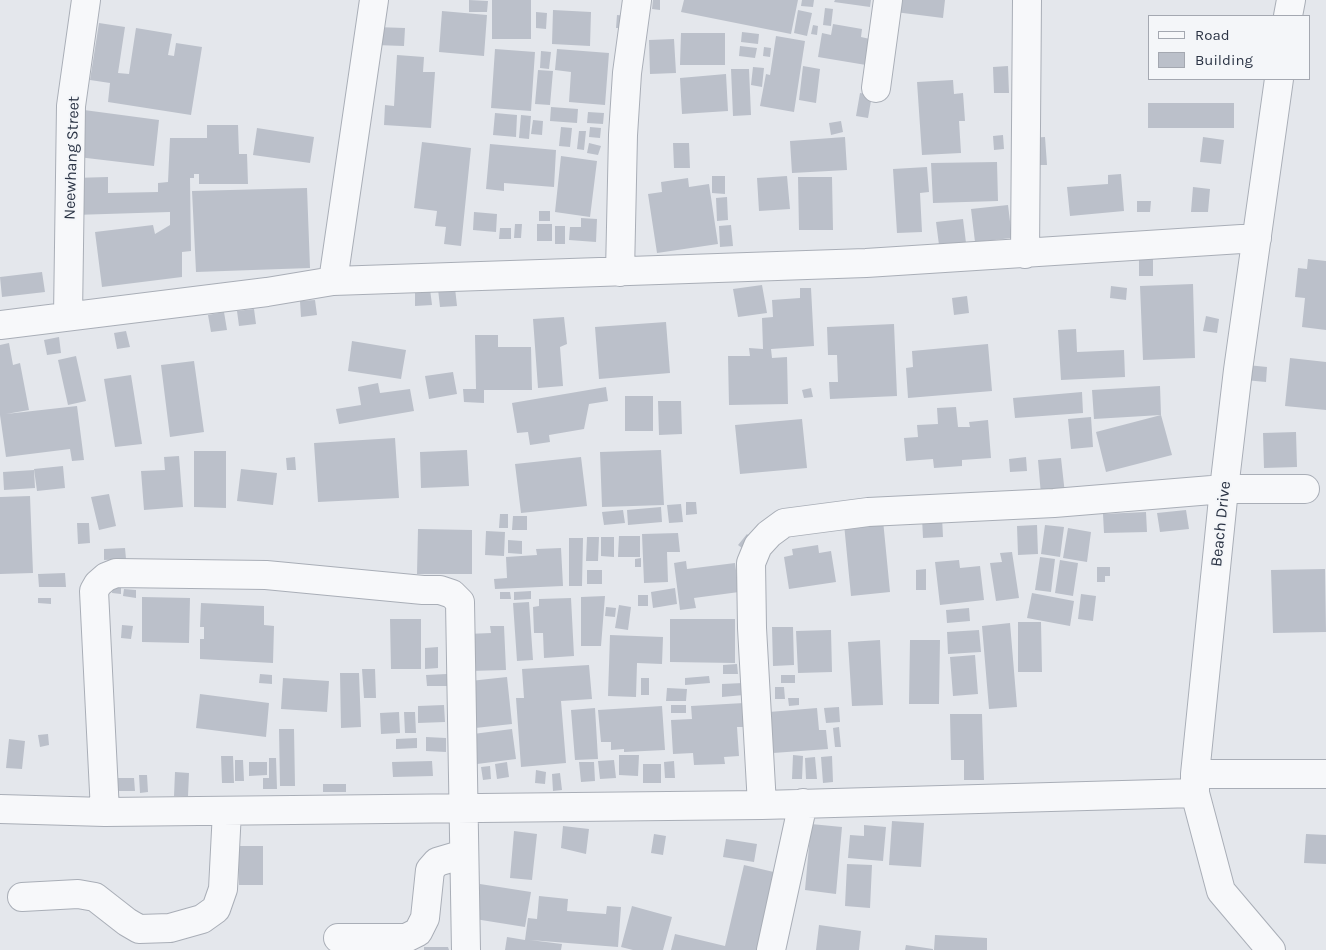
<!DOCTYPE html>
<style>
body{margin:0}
#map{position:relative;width:1326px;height:950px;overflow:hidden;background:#e4e7ec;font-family:Karla,sans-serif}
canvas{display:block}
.legend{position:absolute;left:1148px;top:15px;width:162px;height:65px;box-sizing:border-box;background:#f4f6f9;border:1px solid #a4a8b1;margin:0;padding:6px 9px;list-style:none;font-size:15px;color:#2b3445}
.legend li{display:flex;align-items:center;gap:10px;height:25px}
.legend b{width:25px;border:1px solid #a4a8b1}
</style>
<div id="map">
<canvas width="1326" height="950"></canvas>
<ul class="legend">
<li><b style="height:6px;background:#f7f8fa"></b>Road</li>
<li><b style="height:14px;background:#bbc0ca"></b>Building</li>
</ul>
</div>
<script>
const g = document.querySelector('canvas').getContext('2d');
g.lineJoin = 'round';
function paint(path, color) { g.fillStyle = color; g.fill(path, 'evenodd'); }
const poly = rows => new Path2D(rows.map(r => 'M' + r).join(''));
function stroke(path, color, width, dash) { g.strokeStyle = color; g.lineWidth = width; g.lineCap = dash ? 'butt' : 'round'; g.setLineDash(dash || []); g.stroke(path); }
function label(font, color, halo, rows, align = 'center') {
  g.font = font + ' Karla,sans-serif'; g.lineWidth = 4; g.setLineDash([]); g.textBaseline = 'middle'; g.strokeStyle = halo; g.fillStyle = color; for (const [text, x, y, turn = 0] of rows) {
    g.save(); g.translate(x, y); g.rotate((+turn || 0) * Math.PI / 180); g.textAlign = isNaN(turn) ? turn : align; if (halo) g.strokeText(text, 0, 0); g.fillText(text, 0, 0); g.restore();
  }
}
const building = poly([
 [469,0,488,1,487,12,469,12],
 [492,0,531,0,531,39,492,39],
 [653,0,660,0,660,10,652,9],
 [684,0,798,0,791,34,681,12],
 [802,0,814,0,813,7,801,6],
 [835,0,871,0,870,7,834,2],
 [896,0,945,0,943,18,895,12],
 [825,8,833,9,831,26,823,25],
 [553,10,591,12,590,46,552,44],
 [798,10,812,13,807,36,794,33],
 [442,11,487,15,484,56,439,52],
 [536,12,547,13,546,29,536,28],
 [617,15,628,16,627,28,616,28],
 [99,23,125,27,118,73,129,74,136,28,172,34,168,55,174,56,176,43,202,47,191,115,108,102,110,83,90,80],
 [833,24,862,29,861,37,870,39,866,65,818,57,822,33,831,35],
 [813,25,818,26,817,35,811,34],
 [375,27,405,28,404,46,375,45],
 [742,32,759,34,758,44,741,42],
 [681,33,725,33,725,65,680,65],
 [776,36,805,41,794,112,760,106,766,74,770,75],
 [674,39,676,73,650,74,649,40],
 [740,46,757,48,755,58,739,56],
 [764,47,771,48,770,57,763,56],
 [495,49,535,52,531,111,491,108],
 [557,49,609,53,605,105,569,102,571,72,555,70],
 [541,51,551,52,549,69,540,68],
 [397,55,424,57,423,72,435,72,431,128,384,125,385,105,394,106],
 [803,66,820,69,816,103,799,100],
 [1008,66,1009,93,994,93,993,67],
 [753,67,764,68,762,87,751,85],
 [731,69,749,69,751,115,733,116],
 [538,70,553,71,550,105,535,104],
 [726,74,728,111,682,114,680,78],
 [953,80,954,94,963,93,965,121,959,121,961,153,922,155,917,82],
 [860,93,872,95,868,118,856,116],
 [1148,103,1234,103,1234,128,1148,128],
 [551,107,578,109,577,123,550,121],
 [84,110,159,120,154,166,78,157],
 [588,112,604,113,603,124,587,123],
 [495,113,517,115,516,137,493,135],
 [521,115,531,116,529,139,519,138],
 [533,120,543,121,542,135,531,134],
 [841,121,843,132,831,135,829,123],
 [207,125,238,125,239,154,247,154,248,184,199,184,199,174,194,174,194,178,190,178,191,251,182,252,182,277,102,287,95,232,153,225,155,234,170,225,170,212,74,215,73,178,108,177,108,193,158,192,158,183,168,182,170,138,207,138],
 [561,127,572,128,570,147,559,146],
 [590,127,601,128,600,138,589,137],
 [257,128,314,137,310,163,253,155],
 [579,131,586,131,584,150,577,149],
 [1003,135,1004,149,994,150,993,136],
 [845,137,847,170,792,173,790,141],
 [1045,137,1047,165,1031,165,1029,138],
 [1203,137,1224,140,1221,164,1200,162],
 [422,142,471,148,461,246,444,244,446,227,435,226,437,211,414,208],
 [589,143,601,146,598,155,587,153],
 [673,143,689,143,690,168,674,168],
 [490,144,556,150,554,187,504,183,504,191,486,189],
 [561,156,597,161,590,217,555,212],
 [997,162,998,201,933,203,931,163],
 [927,167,929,192,920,193,922,232,897,233,893,169],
 [1121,174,1124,211,1070,216,1067,187,1108,184,1108,175],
 [712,176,725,176,725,194,712,193],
 [787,176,790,209,759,211,757,178],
 [798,177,832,177,833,230,799,230],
 [688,178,689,187,709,184,718,244,657,253,648,194,662,192,661,182],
 [1193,187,1210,189,1208,212,1191,212],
 [307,188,310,268,196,272,192,191],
 [727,197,728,220,717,221,716,198],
 [1137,201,1151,201,1150,212,1137,212],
 [1008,205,1012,238,975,242,971,209],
 [539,211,550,211,550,221,539,221],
 [474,212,497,214,496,232,473,230],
 [581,218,597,219,596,242,569,240,570,227,581,227],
 [963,219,966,243,939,245,936,222],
 [515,224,522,224,521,238,514,238],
 [537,224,552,224,552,241,537,241],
 [731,225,733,246,720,247,719,226],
 [555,226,565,226,565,244,555,244],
 [500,228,511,228,511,239,499,239],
 [1139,258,1153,258,1153,276,1139,276],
 [1308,259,1326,261,1326,330,1302,327,1305,298,1295,297,1298,268,1307,269],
 [42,272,45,292,2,297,0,277],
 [1193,284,1195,358,1143,360,1140,286],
 [762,285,767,313,738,317,733,289],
 [1111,286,1127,288,1126,300,1110,298],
 [455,288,457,306,440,307,438,289],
 [800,288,811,288,814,346,771,349,772,358,787,357,788,404,729,405,728,356,750,356,749,348,763,349,762,318,773,317,772,300,800,298],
 [430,289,432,305,415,306,415,290],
 [967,296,969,313,954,315,952,298],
 [315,300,317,315,301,317,300,301],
 [254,309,256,324,239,326,237,311],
 [224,312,227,330,211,332,208,315],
 [1206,316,1219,319,1217,333,1203,331],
 [564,317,567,344,560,347,563,386,538,388,533,319],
 [666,322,670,373,599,379,595,327],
 [894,324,897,396,830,399,829,382,838,382,837,355,828,355,827,327],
 [1076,329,1077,352,1124,350,1125,377,1061,380,1058,330],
 [126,331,130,347,117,349,114,333],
 [475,335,498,335,498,347,531,347,532,390,484,390,484,403,464,402,463,389,476,389],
 [59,337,61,353,47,355,44,340],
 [352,341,406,350,401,379,348,371],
 [9,343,13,365,20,363,29,410,6,414,77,406,84,460,72,461,70,449,6,457,0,415,0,345],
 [988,344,992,391,908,398,906,368,913,367,912,351],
 [76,356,86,401,68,405,58,360],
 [1290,358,1326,362,1326,410,1285,406],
 [194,361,204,432,170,437,161,365],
 [1247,365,1267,367,1266,382,1245,380],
 [453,372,457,394,429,399,425,376],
 [131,375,142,444,115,447,104,379],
 [378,383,380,393,410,389,414,411,339,424,336,409,361,405,358,387],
 [1160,386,1161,415,1094,419,1092,390],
 [606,387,608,401,589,404,584,429,549,435,550,442,530,445,528,432,517,433,512,403],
 [811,388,813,397,804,398,802,390],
 [1082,392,1083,413,1015,418,1013,398],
 [625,396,653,396,653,431,625,431],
 [658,401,681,401,682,434,659,435],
 [956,407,958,427,970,427,969,422,988,420,991,458,962,460,962,466,934,468,933,459,906,461,904,438,918,437,917,425,938,424,937,408],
 [1161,415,1172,455,1106,472,1096,432],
 [1091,417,1093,447,1071,449,1068,419],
 [802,419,807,468,740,474,735,425],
 [1296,432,1297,467,1264,468,1263,433],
 [395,438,399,498,318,502,314,443],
 [467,450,469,486,421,488,420,452],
 [661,450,664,505,602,507,600,452],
 [194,451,226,451,226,508,194,507],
 [179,456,183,507,144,510,141,471,165,470,164,457],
 [295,457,296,470,287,470,286,458],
 [581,457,587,506,521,513,515,464],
 [1026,457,1027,471,1010,472,1009,459],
 [1061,458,1065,494,1041,495,1038,460],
 [63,466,65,488,37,491,34,469],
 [241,469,277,473,273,505,237,501],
 [34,470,35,488,4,490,3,472],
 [109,494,116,526,99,530,91,497],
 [30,496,33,573,0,574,0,497],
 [686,502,696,502,697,514,686,515],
 [681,504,683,522,669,523,667,505],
 [661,507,662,522,628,525,627,510],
 [623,510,625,523,604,525,602,512],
 [1186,510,1189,529,1160,532,1157,513],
 [1146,512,1147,532,1104,533,1103,514],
 [500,514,508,514,508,528,499,528],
 [513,516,527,516,527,530,512,530],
 [942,517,943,537,923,538,922,518],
 [883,520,890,592,851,596,844,524],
 [77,523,89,523,90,543,78,544],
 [1037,525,1038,554,1018,555,1017,526],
 [1045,525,1064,527,1060,557,1041,554],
 [1068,528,1091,532,1087,562,1063,558],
 [418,529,472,530,472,574,417,574],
 [486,531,505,532,504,556,485,555],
 [678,533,680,552,667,552,668,582,644,583,642,534],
 [747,534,751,538,742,548,738,545],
 [619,536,640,536,640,557,618,557],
 [587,537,599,537,598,561,586,561],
 [601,537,614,537,614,557,601,556],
 [569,538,583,538,582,586,569,586],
 [508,540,522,541,522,554,508,553],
 [818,545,819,553,831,551,836,582,789,589,784,557,793,555,792,549],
 [125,548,126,559,104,560,104,549],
 [561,548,563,586,495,589,494,579,507,578,506,557,537,555,536,549],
 [1012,552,1019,598,996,601,990,563,1002,562,1000,553],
 [1040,557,1055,559,1051,592,1035,590],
 [641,558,641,567,635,567,635,559],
 [959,560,960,568,980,566,984,600,940,605,935,562],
 [1060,560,1078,563,1073,596,1055,593],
 [686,561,687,569,735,563,739,592,694,598,696,608,680,610,674,563],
 [1097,567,1110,567,1110,576,1105,576,1105,582,1097,582],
 [926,569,926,590,916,590,916,570],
 [1325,569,1326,632,1273,633,1271,570],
 [587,570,602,570,602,584,587,584],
 [65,573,66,587,39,587,38,574],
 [113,586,121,587,121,594,112,593],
 [675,588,677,604,653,608,651,592],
 [124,589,136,590,136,598,123,596],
 [531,591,531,599,514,600,514,592],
 [500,592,510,592,511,599,500,599],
 [1032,593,1074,601,1070,626,1027,618],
 [1081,594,1096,596,1093,621,1078,619],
 [638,595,648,595,648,606,638,606],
 [605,596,601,646,581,646,581,597],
 [142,597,190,598,189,643,142,642],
 [38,598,51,598,51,604,38,603],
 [571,598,574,656,544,658,543,633,534,633,533,607,539,606,539,599],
 [529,602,533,660,517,661,513,603],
 [201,603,264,606,264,625,274,626,273,663,200,659,200,639,204,639,204,627,200,627],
 [619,605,631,607,628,630,615,628],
 [606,607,616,608,615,617,605,616],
 [969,608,970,621,947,623,946,610],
 [390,619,421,619,421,669,391,669],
 [670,619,735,619,735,663,670,662],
 [1018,622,1041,622,1042,672,1018,672],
 [1010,623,1017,707,989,709,982,626],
 [122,625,133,626,131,639,121,638],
 [490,626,504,626,506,670,469,671,467,634,491,633],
 [772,627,793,627,794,665,773,666],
 [831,630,832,672,798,673,796,631],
 [979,630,981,652,948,654,947,632],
 [610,635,663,637,662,664,637,663,636,697,608,696],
 [880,640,883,705,852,706,848,642],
 [910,640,940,640,939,704,909,704],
 [438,647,438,668,425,669,425,648],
 [975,655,978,694,953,696,950,657],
 [737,664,738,674,723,674,723,665],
 [589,665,592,699,561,701,566,763,521,767,516,698,524,698,522,669],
 [362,669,375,669,376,698,364,698],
 [340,673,359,673,361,727,341,728],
 [260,674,272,675,272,684,259,683],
 [447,674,447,686,427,686,426,675],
 [781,675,795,675,795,683,781,683],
 [709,676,710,683,685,685,685,678],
 [507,677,512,724,475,728,470,681],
 [283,678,329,681,327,712,281,709],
 [641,678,649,678,649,695,641,695],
 [743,683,744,695,722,697,722,684],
 [775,687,784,687,785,699,775,699],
 [667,688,687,689,686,701,666,701],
 [200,694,269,703,266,737,196,728],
 [788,698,799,698,799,705,789,706],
 [744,703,746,727,737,727,739,756,724,757,725,764,694,765,693,753,673,754,671,720,692,719,691,706],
 [444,705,445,722,418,723,418,706],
 [671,705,686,705,686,713,671,713],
 [662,706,665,750,624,752,624,749,611,750,611,742,601,742,598,710],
 [839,707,840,722,826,723,824,708],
 [595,708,598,759,575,760,571,710],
 [817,708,819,730,826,730,828,749,773,753,769,712],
 [399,712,400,733,381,734,380,713],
 [404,712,415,712,416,733,405,733],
 [950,714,982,714,984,780,964,780,964,760,951,760],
 [839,727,841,747,835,747,833,728],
 [279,729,294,729,295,786,280,786],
 [512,729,516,759,477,764,473,734],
 [48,734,49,745,40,747,38,735],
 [426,737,446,738,446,752,426,751],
 [417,738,417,748,396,749,396,739],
 [9,739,25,741,22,769,6,768],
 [619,755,639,755,638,776,619,775],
 [793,755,803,756,802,779,792,779],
 [221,756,233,756,234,783,222,783],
 [832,756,833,782,823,783,821,757],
 [815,757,817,779,806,779,805,758],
 [269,758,276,758,277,789,263,789,263,778,269,778],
 [235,760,243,760,244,781,235,781],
 [614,760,616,778,600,779,598,761],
 [432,761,433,776,393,777,392,762],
 [674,761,675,778,665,778,664,762],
 [249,762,267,762,267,775,249,776],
 [507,762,509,777,497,779,495,764],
 [579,762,594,762,595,781,581,782],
 [643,764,661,764,661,783,643,783],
 [490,766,491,779,483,780,481,767],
 [536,770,546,772,545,784,535,783],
 [175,772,189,773,188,796,174,796],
 [560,773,562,790,553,791,552,774],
 [139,775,147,775,148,792,140,793],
 [114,778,134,778,135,791,115,791],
 [323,784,346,784,346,792,323,792],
 [892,821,924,823,921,867,889,865],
 [811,824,842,827,836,894,805,890],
 [864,825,886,827,883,861,848,858,850,835,864,836],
 [563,826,589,829,586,854,561,848],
 [514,831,537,834,532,880,510,878],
 [654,834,666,836,663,855,651,853],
 [1306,834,1326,835,1326,864,1304,863],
 [726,839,757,844,754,862,723,857],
 [238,846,263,846,263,885,239,885],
 [847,864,872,865,870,908,845,906],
 [744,865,778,873,761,950,671,950,675,934,725,946],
 [480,884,531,892,525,927,475,919],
 [539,896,568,899,567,911,606,914,607,906,621,907,618,947,530,940,562,944,561,950,505,950,507,937,525,940,528,918,537,919],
 [632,906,672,917,663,950,633,950,621,947],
 [819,925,861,931,859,950,816,950],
 [935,935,987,938,987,950,934,950],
 [906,945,933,949,933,950,905,950],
 [424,947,448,947,449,950,424,950]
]);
const minor = poly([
 [1288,16,1291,0],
 [876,88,888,0],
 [1025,254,1027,0],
 [620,272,623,135,627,73,637,0],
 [333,281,374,0],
 [68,316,71,106,86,0],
 [0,325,267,292,333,281,866,263,1257,238],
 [1195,774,1326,774],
 [762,805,752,628,751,563,758,546,769,534,784,523,868,512,1054,503,1224,489,1305,489],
 [0,809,105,812,762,805,1195,793],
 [105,812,94,591,98,584,106,577,116,573,266,575,423,590,440,590,452,594,460,602,466,950],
 [22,897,78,894,95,897,127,922,139,929,170,928,202,919,216,909,223,889,227,811],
 [338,938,406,938,418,932,425,918,430,870,437,862,464,854],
 [771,950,803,803],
 [1271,950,1221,891,1195,793,1195,774,1224,489,1238,370,1279,79]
]);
const streetNames = [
 ["Neewhang Street",72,158,-88],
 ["Beach Drive",1221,524,-84]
];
paint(building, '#bbc0ca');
stroke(minor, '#a9aeb7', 30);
stroke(minor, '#f7f8fa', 28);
label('16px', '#2b3445', '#f4f6f9', streetNames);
</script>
